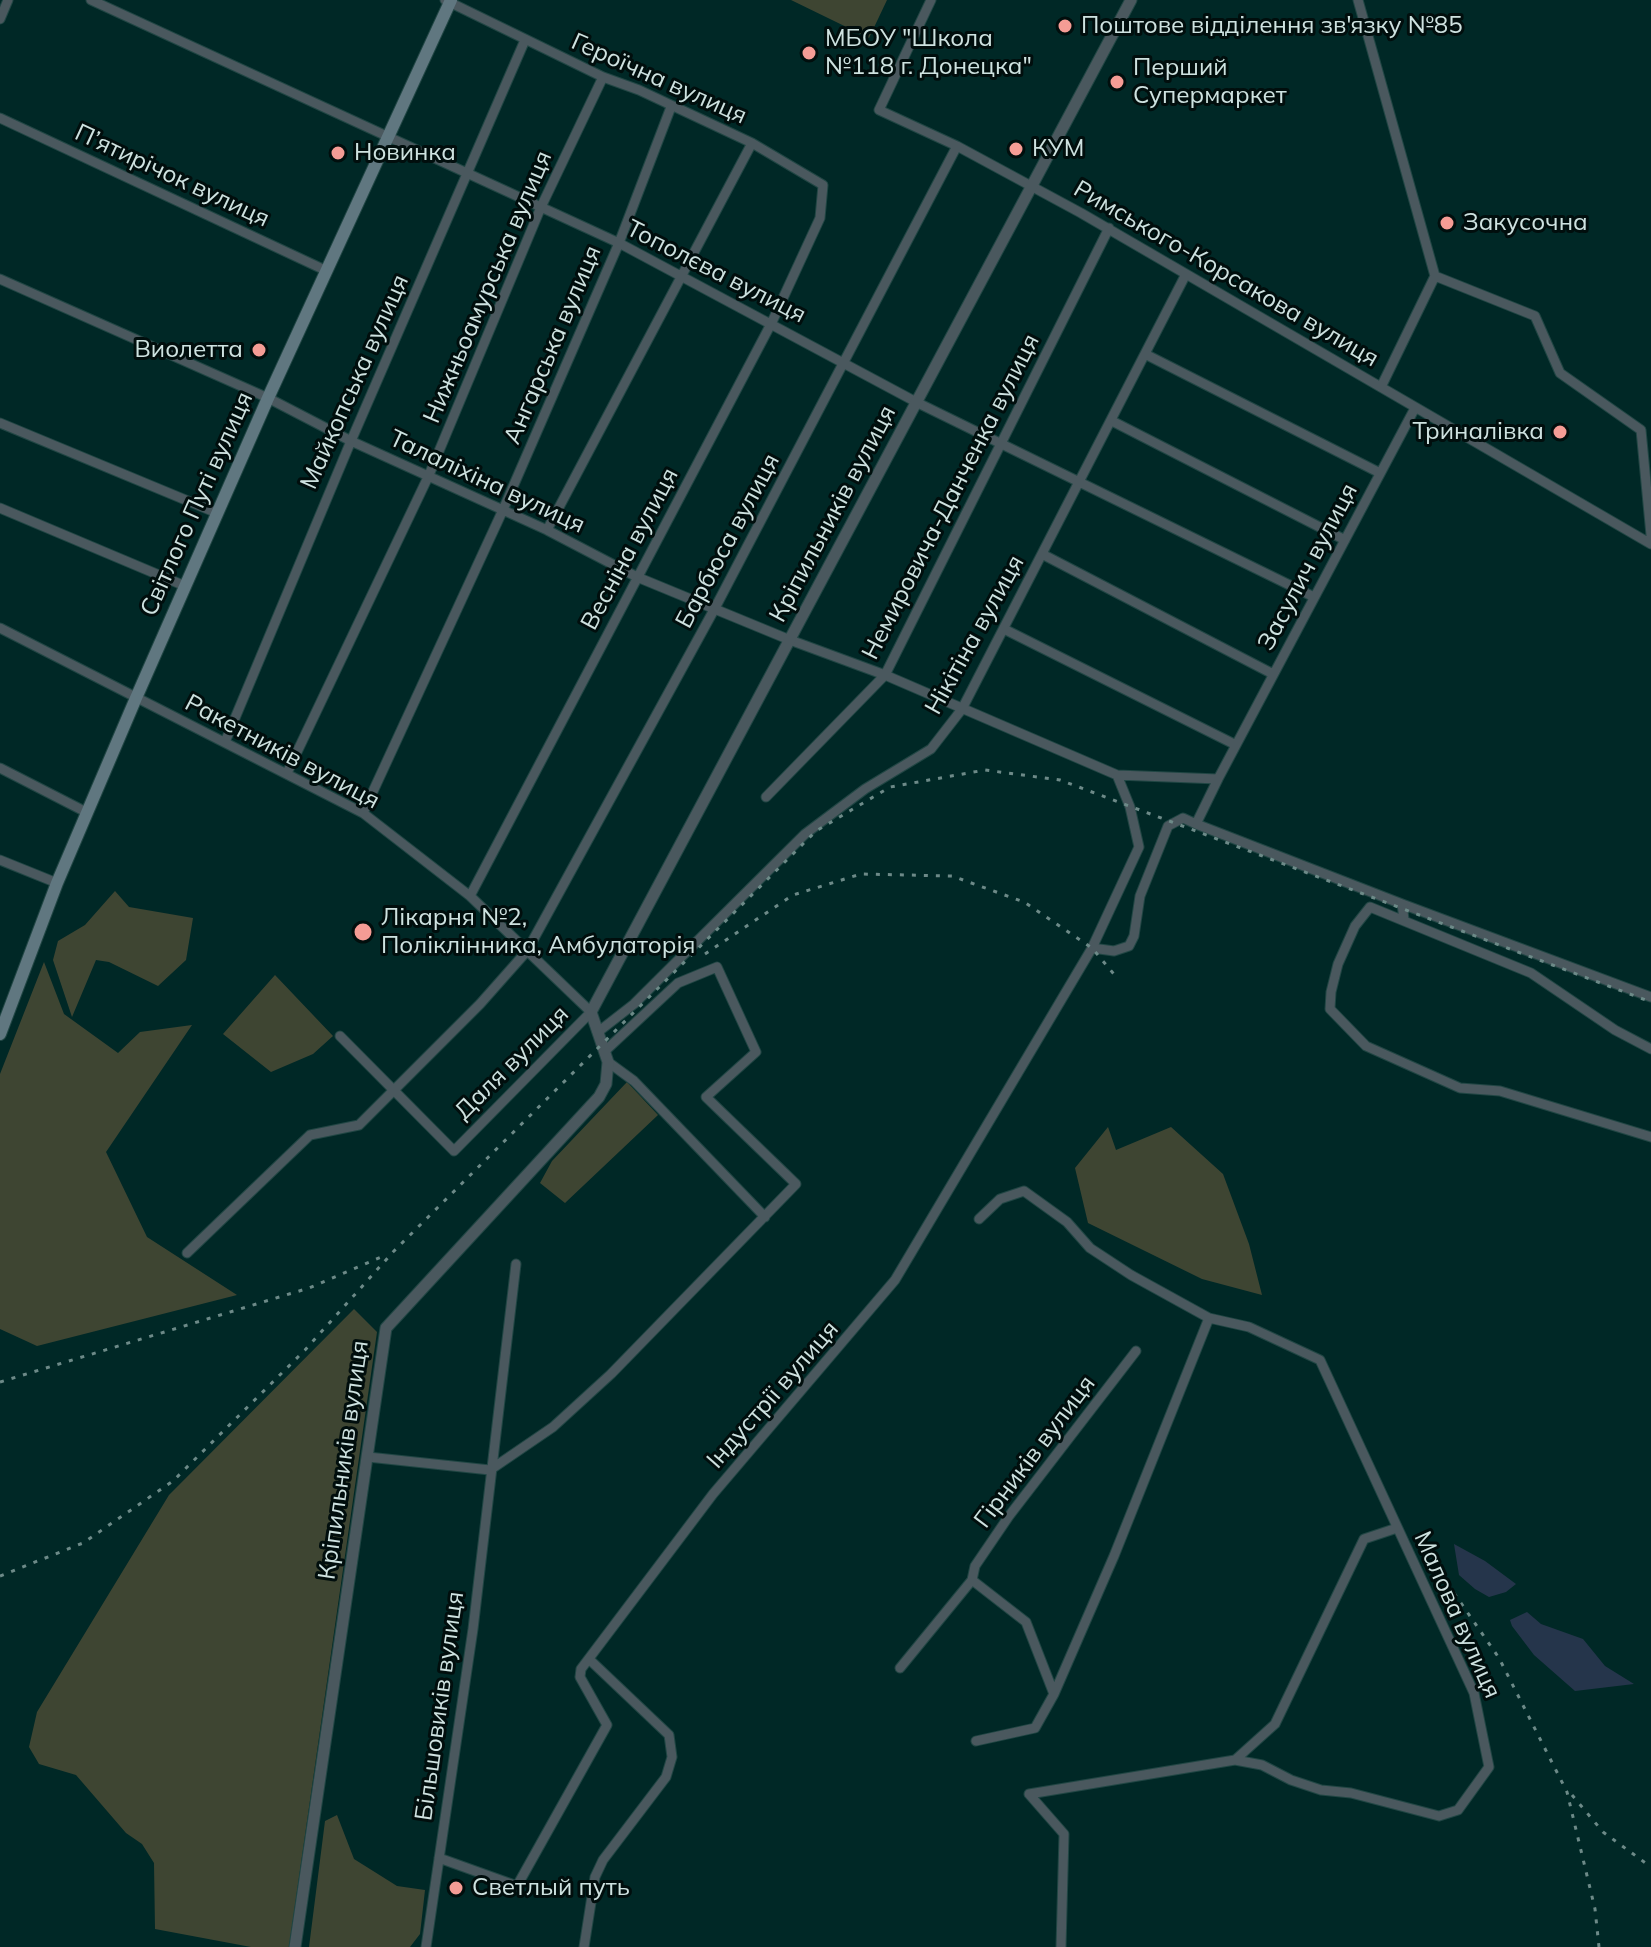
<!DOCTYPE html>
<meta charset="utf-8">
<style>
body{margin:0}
canvas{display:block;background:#002826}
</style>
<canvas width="1651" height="1947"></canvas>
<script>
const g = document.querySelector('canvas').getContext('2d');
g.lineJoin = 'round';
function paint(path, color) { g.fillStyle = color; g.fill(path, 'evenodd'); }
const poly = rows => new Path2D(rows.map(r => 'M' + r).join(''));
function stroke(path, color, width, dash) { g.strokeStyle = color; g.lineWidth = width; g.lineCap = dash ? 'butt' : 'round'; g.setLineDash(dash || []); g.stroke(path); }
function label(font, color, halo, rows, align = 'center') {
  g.font = font + ' Mulish,sans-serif'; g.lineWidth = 6; g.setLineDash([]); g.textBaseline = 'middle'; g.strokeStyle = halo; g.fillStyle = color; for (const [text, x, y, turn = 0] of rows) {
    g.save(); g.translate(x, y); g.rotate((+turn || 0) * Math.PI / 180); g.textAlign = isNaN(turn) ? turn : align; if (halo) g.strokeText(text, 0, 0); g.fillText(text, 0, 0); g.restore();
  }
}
const green = poly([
 [791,0,887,0,869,38],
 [115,891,129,907,193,918,186,960,158,986,109,962,96,960,72,1017,53,960,58,941,85,925],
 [44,962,64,1014,118,1053,140,1032,192,1025,106,1152,147,1237,237,1295,37,1346,0,1329,0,1074],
 [275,975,333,1036,313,1054,271,1072,223,1034],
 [627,1082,658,1115,565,1203,540,1183,552,1161],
 [1108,1127,1116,1150,1171,1127,1223,1174,1249,1244,1262,1295,1202,1279,1088,1223,1075,1168],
 [354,1309,377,1332,289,1947,251,1947,155,1929,154,1863,142,1844,126,1833,76,1775,39,1764,29,1747,37,1712,169,1495],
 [337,1815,354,1859,397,1886,425,1890,420,1934,410,1947,309,1947,325,1821]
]);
const water = poly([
 [1454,1544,1485,1561,1516,1584,1506,1592,1489,1597,1475,1589,1459,1575],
 [1527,1612,1541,1624,1583,1639,1605,1666,1634,1684,1575,1691,1534,1655,1512,1626,1510,1620]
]);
const minor = poly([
 [91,0,619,243,918,403,1314,597],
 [445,0,603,77,639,90,752,143,823,185,820,218,772,322,470,896],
 [931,0,879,110,957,146,1081,213,1651,544],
 [1358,0,1435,276,1381,387],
 [0,19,8,0],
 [0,118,327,271],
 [1435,276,1535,316,1560,373,1641,430,1651,535],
 [0,279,268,398,351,441,547,530,637,577,790,640,885,675,1117,775,1218,779,1415,408],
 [1145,354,1380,473],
 [1112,421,1345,540],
 [0,423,217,513],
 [0,508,185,586],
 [547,530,752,143],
 [1042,554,1273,674],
 [0,628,363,813,470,896,591,1012,454,1151,340,1036],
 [1004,629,1236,745],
 [225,742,351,441,525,40],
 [0,768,86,812],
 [287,773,429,475,541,207,603,77],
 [1218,779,1196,824,1402,904,1404,919],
 [766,797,885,675,1109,228],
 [363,813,502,512,619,243,671,107],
 [0,860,57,883],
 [1402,904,1651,997],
 [1092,948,1114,951,1129,946,1134,936,1140,896,1168,826,1183,818,1196,824],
 [598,1032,634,1004,805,834,865,789,931,749,962,709,1185,276],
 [1651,1049,1615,1030,1531,973,1370,907,1355,926,1338,964,1331,992,1330,1009,1366,1046,1460,1088,1500,1091,1651,1137],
 [608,1062,634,1081,765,1217],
 [979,1219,1000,1199,1024,1191,1067,1222,1090,1248,1131,1275,1209,1318,1249,1327,1320,1360,1474,1693,1489,1767,1458,1810,1439,1816,1351,1793,1321,1790,1291,1780,1262,1765,1235,1760],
 [187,1253,310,1135,359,1125,480,1004,527,951,715,608,957,146],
 [368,1457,490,1470,553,1427,611,1374,796,1184,706,1097,756,1052,717,967,678,983,605,1051],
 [972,1580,1026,1622,1054,1694],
 [900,1668,972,1580,975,1566,1009,1516,1136,1351],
 [976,1741,1035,1728,1054,1694,1114,1556,1209,1318],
 [1029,1794,1235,1760,1275,1724,1364,1539,1397,1528],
 [1029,1794,1064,1834,1061,1947],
 [439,1858,517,1886,607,1725,580,1677,581,1669,713,1494,895,1280,1092,948,1139,847,1130,807,1117,775],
 [426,1947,473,1629,516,1264],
 [584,1947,595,1877,603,1860,666,1777,672,1757,669,1735,591,1661]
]);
const tertiary = poly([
 [295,1947,386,1328,599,1097,606,1084,608,1062,591,1012,1131,0]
]);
const secondary = poly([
 [0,1034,57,883,136,698,268,398,451,0]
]);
const rail = poly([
 [705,954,793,895,861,874,952,876,1024,902,1092,948,1118,979],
 [0,1382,309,1288,386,1255],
 [0,1576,83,1543,173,1481,305,1350,393,1252,816,831,890,787,985,770,1060,780,1651,1002],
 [1454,1593,1499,1658,1567,1792,1595,1909,1599,1947],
 [1572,1795,1603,1832,1651,1867]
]);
const markers = [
 [1065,26,8,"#f59c95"],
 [809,53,8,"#f59c95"],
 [1117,82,8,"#f59c95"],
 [1016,149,8,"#f59c95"],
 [338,153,8,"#f59c95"],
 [1447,223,8,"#f59c95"],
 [259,350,8,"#f59c95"],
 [1560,432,8,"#f59c95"],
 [363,932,10,"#f59c95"],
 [456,1888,8,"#f59c95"]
];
const poiNames = [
 ["Поштове відділення зв'язку №85",1081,26],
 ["МБОУ \"Школа",825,39],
 ["№118 г. Донецка\"",825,67],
 ["Перший",1133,68],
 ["Супермаркет",1133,96],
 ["КУМ",1032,149],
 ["Новинка",354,153],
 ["Закусочна",1463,223],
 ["Виолетта",243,350,"right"],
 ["Триналівка",1544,432,"right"],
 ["Лікарня №2,",381,918],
 ["Поліклінника, Амбулаторія",381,946],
 ["Светлый путь",472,1888]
];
const streetNames = [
 ["Героїчна вулиця",659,79,24],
 ["П’ятирічок вулиця",172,176,25],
 ["Тополєва вулиця",716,272,27],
 ["Римського-Корсакова вулиця",1226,274,30],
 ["Нижньоамурська вулиця",488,287,-67],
 ["Ангарська вулиця",553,345,-67],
 ["Майкопська вулиця",355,382,-66],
 ["Талаліхіна вулиця",487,482,25],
 ["Немировича-Данченка вулиця",951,497,-63],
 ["Світлого Путі вулиця",197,504,-66],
 ["Кріпильників вулиця",833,514,-62],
 ["Барбюса вулиця",728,541,-62],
 ["Весніна вулиця",630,549,-62],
 ["Засулич вулиця",1308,567,-62],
 ["Нікітіна вулиця",975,635,-61],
 ["Ракетників вулиця",282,752,28],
 ["Даля вулиця",512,1063,-45],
 ["Індустрії вулиця",773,1395,-49],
 ["Гірників вулиця",1035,1452,-53],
 ["Кріпильників вулиця",344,1460,-82],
 ["Малова вулиця",1457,1615,66],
 ["Більшовиків вулиця",440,1706,-82]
];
paint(green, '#3e4532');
paint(water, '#25354b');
stroke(minor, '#214644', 11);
stroke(tertiary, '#214644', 13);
stroke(secondary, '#214644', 14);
stroke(minor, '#4a585e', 9);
stroke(tertiary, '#4a585e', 11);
stroke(secondary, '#607780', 12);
stroke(rail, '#6d8a88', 3, [4, 8]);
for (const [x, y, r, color] of markers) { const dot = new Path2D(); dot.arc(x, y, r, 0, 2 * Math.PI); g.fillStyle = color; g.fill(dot); stroke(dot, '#010e0d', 3); }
label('24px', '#cee2e0', '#010e0d', poiNames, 'left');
label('24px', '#cee2e0', '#010e0d', streetNames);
</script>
